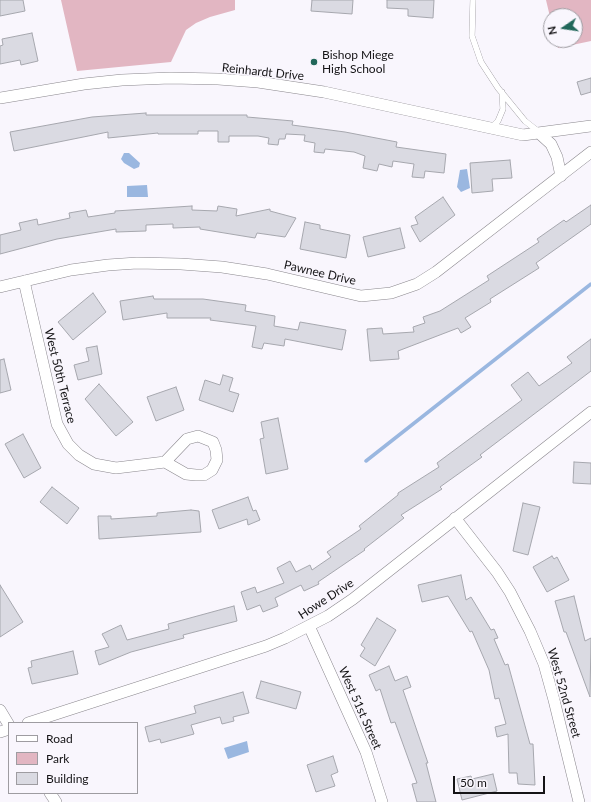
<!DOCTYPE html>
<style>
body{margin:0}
#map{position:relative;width:591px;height:802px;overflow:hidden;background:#f9f6fd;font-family:Lato,sans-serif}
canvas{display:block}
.legend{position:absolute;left:8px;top:722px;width:130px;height:72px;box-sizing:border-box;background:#f9f6fd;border:1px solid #9e9ca1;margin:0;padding:5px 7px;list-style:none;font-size:12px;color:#151416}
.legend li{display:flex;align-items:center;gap:8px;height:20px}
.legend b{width:20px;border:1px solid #9e9ca1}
.north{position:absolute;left:543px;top:8px;width:40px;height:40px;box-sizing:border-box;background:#f9f6fd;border:1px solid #9e9ca1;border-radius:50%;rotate:257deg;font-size:11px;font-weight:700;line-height:16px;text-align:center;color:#151416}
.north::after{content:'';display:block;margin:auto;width:14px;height:18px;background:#21675a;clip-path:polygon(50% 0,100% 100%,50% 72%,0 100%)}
.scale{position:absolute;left:453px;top:776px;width:92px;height:18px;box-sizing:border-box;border:2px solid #151416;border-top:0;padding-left:5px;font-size:12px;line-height:14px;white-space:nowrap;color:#151416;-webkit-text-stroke:3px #f9f6fd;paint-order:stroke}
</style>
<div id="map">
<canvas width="591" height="802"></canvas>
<ul class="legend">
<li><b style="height:5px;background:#fff"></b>Road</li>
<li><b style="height:11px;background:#e2b6c2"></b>Park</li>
<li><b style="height:11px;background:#dadae2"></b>Building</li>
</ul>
<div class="north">N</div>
<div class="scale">50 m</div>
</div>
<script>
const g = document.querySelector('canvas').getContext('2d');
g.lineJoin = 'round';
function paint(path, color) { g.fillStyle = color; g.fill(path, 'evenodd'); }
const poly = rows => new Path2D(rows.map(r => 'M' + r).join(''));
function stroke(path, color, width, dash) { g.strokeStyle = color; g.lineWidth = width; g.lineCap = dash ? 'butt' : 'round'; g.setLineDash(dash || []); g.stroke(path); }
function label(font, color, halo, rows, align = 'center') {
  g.font = font + ' Lato,sans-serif'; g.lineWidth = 3.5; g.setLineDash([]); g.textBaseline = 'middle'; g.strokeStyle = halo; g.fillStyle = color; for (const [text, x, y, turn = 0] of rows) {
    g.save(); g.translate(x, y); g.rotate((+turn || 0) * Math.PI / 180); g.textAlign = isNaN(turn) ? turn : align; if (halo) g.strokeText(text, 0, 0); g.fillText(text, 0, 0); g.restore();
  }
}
const green = poly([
 [61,0,235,0,235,10,210,17,196,23,186,30,171,62,77,71],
 [546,0,591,0,591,41,558,48,556,40,575,40,575,16,551,16,551,21]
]);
const water = poly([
 [124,153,129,153,140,163,139,167,134,169,124,163,121,159],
 [467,169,470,188,461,192,457,187,460,170],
 [147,185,148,197,127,197,127,186],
 [247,741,249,752,228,759,224,748]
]);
const stream = poly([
 [366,461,591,284]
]);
const building = poly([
 [0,0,23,0,25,11,0,16,0,0],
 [312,0,353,0,352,14,311,11,312,0],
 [387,0,434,0,433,18,408,16,408,9,387,8,387,0],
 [32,33,38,61,21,65,20,60,0,64,0,46,3,45,2,39,32,33],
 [591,78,591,92,581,95,577,82,591,78],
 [146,113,146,115,247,115,247,117,293,121,292,125,345,132,397,142,396,147,446,154,444,173,425,171,424,178,412,177,414,164,393,161,392,167,379,164,377,171,363,168,365,156,354,152,325,149,324,153,314,152,315,143,304,141,305,135,286,134,285,139,279,139,278,145,268,144,269,138,258,136,229,136,229,142,218,142,218,131,198,131,198,134,158,134,158,133,108,138,108,132,14,151,10,132,92,117,146,113],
 [510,160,512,178,492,179,493,191,472,193,470,163,510,160],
 [443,197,455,215,420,242,411,226,418,224,415,217,443,197],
 [591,205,591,224,536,263,539,268,490,299,491,302,465,318,471,327,461,333,458,328,398,351,399,359,370,361,367,329,382,328,383,334,414,332,413,327,425,323,423,317,440,311,489,280,487,276,539,242,537,239,564,220,566,222,591,205],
 [192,206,192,210,217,211,218,206,237,209,236,216,270,209,270,211,296,218,285,237,257,233,255,238,200,229,200,227,173,228,173,224,146,225,146,231,116,232,116,229,57,239,0,254,0,235,21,230,19,223,37,219,38,225,70,218,69,213,86,210,88,217,115,213,115,211,192,206],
 [305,222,320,225,320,229,350,235,346,258,300,249,305,222],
 [400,228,405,248,368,257,363,237,400,228],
 [93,293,106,312,73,340,58,322,93,293],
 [153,296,154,299,203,299,246,305,245,311,275,316,274,326,298,330,300,322,346,330,342,350,285,339,284,346,264,343,262,349,252,347,256,326,210,320,211,318,167,318,167,313,123,320,120,301,153,296],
 [591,339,591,371,480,455,482,457,440,487,442,489,401,515,404,518,364,549,365,550,318,582,319,584,304,591,301,585,275,598,278,606,263,612,260,605,247,610,241,592,255,587,257,593,284,583,277,568,290,561,296,572,310,565,312,570,331,557,327,552,361,529,359,526,398,495,398,493,439,467,437,463,522,400,511,385,528,372,539,386,572,363,567,357,591,339],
 [97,346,102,374,78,380,74,365,89,361,86,348,97,346],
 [4,359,11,390,0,393,0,360,4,359],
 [223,375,233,378,229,391,239,394,233,412,199,400,205,380,220,385,223,375],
 [99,384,133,422,116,436,85,399,99,384],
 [176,387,184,410,156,421,147,397,176,387],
 [278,418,288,469,266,474,260,439,264,438,261,422,278,418],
 [23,434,41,468,24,478,5,444,23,434],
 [574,462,591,463,591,484,573,483,574,462],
 [52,487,79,508,67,524,40,502,52,487],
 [248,497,253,511,256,510,260,520,248,525,247,519,219,529,212,510,248,497],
 [523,503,540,507,528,555,513,551,523,503],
 [191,510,199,511,201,532,99,539,98,516,111,516,111,519,157,516,157,513,191,510],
 [552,556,554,559,557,557,569,580,547,592,533,567,552,556],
 [461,575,466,600,471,597,491,630,494,629,498,638,494,639,505,665,508,664,530,744,533,744,535,785,518,784,517,773,509,773,508,734,497,737,495,727,506,724,499,698,495,699,489,670,472,631,470,632,448,596,422,602,418,585,461,575],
 [0,585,23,622,0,637,0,585],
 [574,596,585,641,591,638,590,697,566,632,564,632,555,601,574,596],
 [234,606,237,621,183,635,184,638,131,652,99,665,95,651,109,647,102,634,121,625,127,640,169,629,168,624,234,606],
 [377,618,396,630,375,666,360,656,365,648,361,645,377,618],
 [73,651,78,674,32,684,28,668,32,667,31,661,73,651],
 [389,666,395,681,407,676,411,687,403,690,428,763,426,763,436,802,417,802,412,784,417,783,395,722,391,723,380,689,376,691,369,675,389,666],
 [261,681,301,692,296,709,256,698,261,681],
 [243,692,249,713,233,717,234,721,222,724,220,717,191,725,194,734,161,743,160,739,149,742,145,727,196,713,194,706,243,692],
 [333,756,338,772,331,775,335,786,316,792,307,765,333,756],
 [493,774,497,791,462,800,457,779,471,776,472,779,493,774]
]);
const lane = poly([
 [473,0,472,36,481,62,498,88,525,121,539,132],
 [490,129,498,121,503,109,502,92]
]);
const street = poly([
 [0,98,84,84,122,80,170,78,218,79,258,82,324,92,523,135,591,126],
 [540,134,551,144,557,157,561,176],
 [24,281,57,424,68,444,79,455,94,464,116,468,165,462,186,474,196,475,204,475,212,470,217,460,216,450,213,442,198,436,187,439,165,462],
 [0,287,71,270,108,265,137,263,181,264,222,267,267,274,361,296,391,293,417,284,436,272,591,152],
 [455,518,497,572,510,592,530,631,544,664,554,700,579,802],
 [309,626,366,752,382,802],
 [0,710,9,725],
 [28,723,266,646,285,638,328,616,353,599,591,412],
 [0,732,9,729],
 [50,793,56,802]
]);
const markers = [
 [314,62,4,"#21675a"]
];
const poiNames = [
 ["Bishop Miege",322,55],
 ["High School",322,69]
];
const streetNames = [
 ["Reinhardt Drive",263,72,6],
 ["Pawnee Drive",320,273,13],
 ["West 50th Terrace",60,376,76],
 ["Howe Drive",326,599,-33],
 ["West 52nd Street",564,693,74],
 ["West 51st Street",360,708,66]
];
paint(green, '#e2b6c2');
paint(water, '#9ab7e0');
stroke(stream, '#9ab7e0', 3.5);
paint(building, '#dadae2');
stroke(building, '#a6a7ae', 1);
stroke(lane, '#8a878d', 6);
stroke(street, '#8a878d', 12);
stroke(lane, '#fff', 5.5);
stroke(street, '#fff', 11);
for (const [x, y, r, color] of markers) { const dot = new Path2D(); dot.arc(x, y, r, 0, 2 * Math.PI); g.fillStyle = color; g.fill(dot); stroke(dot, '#f9f6fd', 1.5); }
label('12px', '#151416', '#f9f6fd', poiNames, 'left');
label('12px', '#151416', '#f9f6fd', streetNames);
</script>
